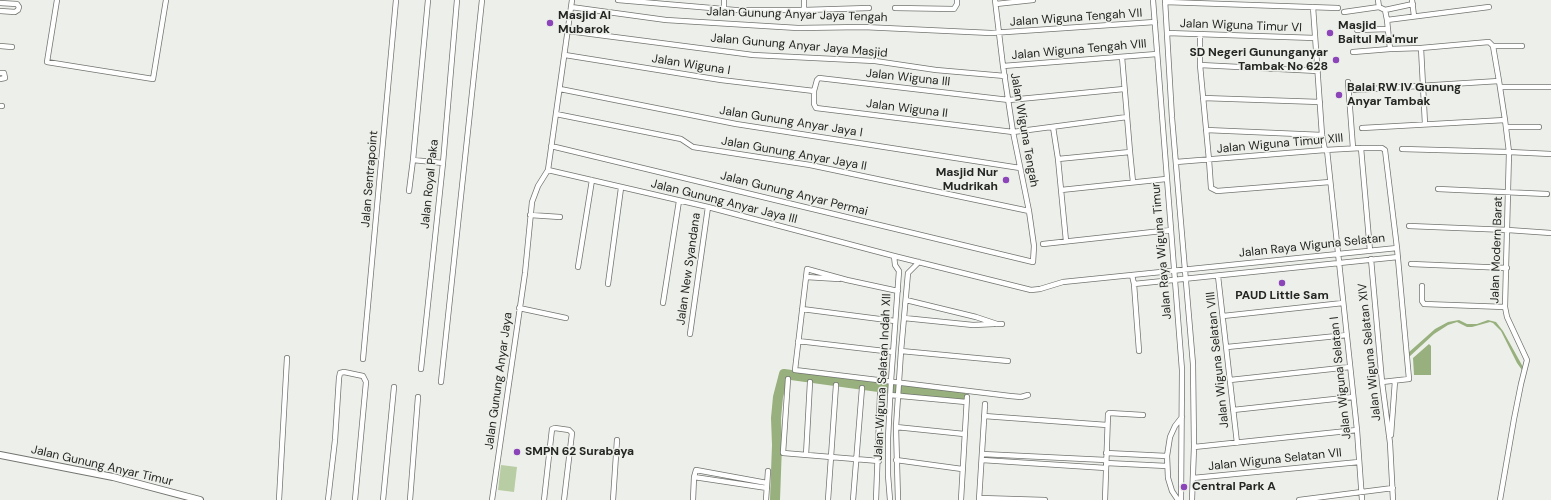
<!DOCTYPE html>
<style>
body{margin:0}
canvas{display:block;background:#edf0ea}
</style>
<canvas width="1551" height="500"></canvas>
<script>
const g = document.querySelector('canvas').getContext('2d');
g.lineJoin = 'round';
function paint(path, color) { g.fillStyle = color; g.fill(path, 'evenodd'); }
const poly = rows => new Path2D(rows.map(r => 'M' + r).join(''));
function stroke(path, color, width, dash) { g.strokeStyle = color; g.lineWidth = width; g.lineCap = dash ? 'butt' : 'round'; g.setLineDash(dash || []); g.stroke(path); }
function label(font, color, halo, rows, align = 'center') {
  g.font = font + ' "DM Sans",sans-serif'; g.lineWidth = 3; g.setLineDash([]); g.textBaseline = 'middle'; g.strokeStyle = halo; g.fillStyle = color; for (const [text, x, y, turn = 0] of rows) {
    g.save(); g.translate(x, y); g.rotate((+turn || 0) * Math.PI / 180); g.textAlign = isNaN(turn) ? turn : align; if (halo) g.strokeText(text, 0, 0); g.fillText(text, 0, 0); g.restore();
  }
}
const green = poly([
 [501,465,517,467,514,492,498,490]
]);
const water = poly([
 [1459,320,1467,324,1477,324,1488,320,1496,322,1503,331,1523,367,1522,370,1517,363,1501,331,1493,323,1490,322,1472,327,1467,327,1457,322,1448,325,1434,334,1409,357,1408,353,1435,329,1448,322],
 [1429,344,1431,346,1431,375,1414,375,1413,358]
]);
const river = poly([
 [775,500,777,445,776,418,778,397,784,374,886,388,961,396]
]);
const minor = poly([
 [57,0,47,62,153,79,166,0],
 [618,0,735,10,804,10,869,8],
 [1153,0,1182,370,1181,500],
 [1165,0,1172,118,1193,364,1194,447,1192,500],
 [1378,0,1379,7],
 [1412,0,1414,16],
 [1165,2,1338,8],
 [0,3,17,4,19,7,18,10,15,12,0,11],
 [996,4,1033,0],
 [571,7,666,20,798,28,863,27,991,33,1155,22],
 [1313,7,1322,135,1325,150],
 [895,8,954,9,957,4,957,0],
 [724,9,724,0],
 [804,10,804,0],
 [1385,10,1413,4],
 [1344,12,1379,7,1385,10,1387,20,1390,49,1353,52],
 [1387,20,1489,7],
 [1357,30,1388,29],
 [568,31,753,55,875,61,936,70,1005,76],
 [1167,33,1315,38],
 [1200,35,1200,65,1209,160,1211,188,1217,191,1330,182],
 [0,46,12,47],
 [1493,46,1522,46],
 [1421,48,1425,124],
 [1390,49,1421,48,1489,42,1493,46,1499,81],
 [565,55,721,80,814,91],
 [1122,57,1130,152,1133,182],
 [1200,65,1318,71],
 [1003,66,1157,54],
 [0,73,4,73,5,78,0,79],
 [1348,82,1353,148],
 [1500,87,1551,87],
 [560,89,736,124,1020,168],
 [1124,89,1009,100,819,78,817,80,814,91,814,104,816,108,1013,132,1127,117],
 [1355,90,1499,81,1505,120],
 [1203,98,1320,102],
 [0,106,2,106],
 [556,114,681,139,693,147,810,165,1029,211],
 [1053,127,1058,159,1066,241],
 [1506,127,1539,127],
 [1362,128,1505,120,1509,152,1402,149],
 [1206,130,1322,135],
 [551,146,1033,262,1034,246,1029,211,1013,132,1003,66,995,0],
 [1361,148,1370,251],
 [1327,150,1357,430,1362,500],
 [1058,159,1130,152],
 [413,160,443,163],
 [1176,162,1325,150,1361,148,1382,148,1385,150,1397,248,1409,379,1382,382],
 [548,170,708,207,894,256,1031,290,1040,289,1063,282,1397,248],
 [1438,189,1547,194],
 [1061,190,1166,179],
 [409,191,413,160,428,0],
 [530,215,560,217],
 [1409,226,1508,230,1551,233],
 [1043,244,1171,230],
 [1371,259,1382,382,1390,443,1393,500],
 [1411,264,1507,268],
 [578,267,592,180],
 [1132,275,1134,284,1139,351],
 [1218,276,1237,443],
 [806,277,839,279],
 [608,284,621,188],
 [1134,284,1398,257],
 [1422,286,1422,301,1424,304,1505,307],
 [898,291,847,280,807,269,795,370,1010,396,1021,397,1028,395],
 [906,300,976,317,997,324,1002,324],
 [663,303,679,201],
 [519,308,566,318],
 [802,309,895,321],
 [1223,316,1343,303],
 [904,318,973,325,994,324],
 [690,334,708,207],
 [798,341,893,352],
 [1227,347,1347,335],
 [901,351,1008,361],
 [363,359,396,0],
 [421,369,443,163,457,0],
 [788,379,783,453,879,461],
 [1230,380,1350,367],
 [441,382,482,0],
 [890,395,966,402],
 [1233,410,1353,397],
 [984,416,1107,425],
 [896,427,964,434],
 [1391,435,1395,381],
 [1194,447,1357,430],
 [1106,453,1167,456],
 [982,454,1106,460],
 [806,455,810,382],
 [896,460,962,469],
 [982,460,1106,468],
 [1106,463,1167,466],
 [694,477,767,488],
 [1193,478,1359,462],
 [980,498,1045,500],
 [279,500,287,358],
 [328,500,335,440,339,378,340,373,344,372,363,376,366,382,355,500],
 [383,500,394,387],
 [410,500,418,397],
 [492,500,525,273,532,202,538,186,548,170,572,0],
 [544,500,552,429,555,428,569,430,572,433,564,500],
 [613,500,617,440],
 [693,500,694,477,696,470,767,483],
 [766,500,768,471],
 [828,500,836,385],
 [853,500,862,388],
 [876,500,880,394],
 [890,500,888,475,888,438,891,381,899,271,895,265,894,256],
 [898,500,896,427,901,351,908,273,919,262],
 [961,500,967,397],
 [979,500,985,404],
 [1105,500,1108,414,1109,413,1143,415],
 [1178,500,1172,491,1168,478,1167,456,1170,437,1175,426,1182,417],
 [1299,500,1393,488],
 [1500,500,1514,419,1521,384,1527,360,1507,317,1505,307,1509,152,1551,154]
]);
const tertiary = poly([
 [0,455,113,477,200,500]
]);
const markers = [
 [550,23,4,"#8b45b8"],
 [1330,33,4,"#8b45b8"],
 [1336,60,4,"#8b45b8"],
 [1339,95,4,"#8b45b8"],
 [1006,180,4,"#8b45b8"],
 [1282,283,4,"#8b45b8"],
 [517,452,4,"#8b45b8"],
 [1184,487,4,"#8b45b8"]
];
const streetNames = [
 ["Jalan Gunung Anyar Jaya Tengah",797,15,2],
 ["Jalan Wiguna Tengah VII",1076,18,-4],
 ["Jalan Wiguna Timur VI",1241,26,2],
 ["Jalan Gunung Anyar Jaya Masjid",799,46,5],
 ["Jalan Wiguna Tengah VIII",1079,50,-5],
 ["Jalan Wiguna I",691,65,9],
 ["Jalan Wiguna III",908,78,6],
 ["Jalan Wiguna II",907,109,7],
 ["Jalan Gunung Anyar Jaya I",791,122,9],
 ["Jalan Wiguna Tengah",1024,130,80],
 ["Jalan Wiguna Timur XIII",1280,144,-5],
 ["Jalan Gunung Anyar Jaya II",794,154,10],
 ["Jalan Sentrapoint",370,179,-85],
 ["Jalan Royal Paka",430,184,-84],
 ["Jalan Gunung Anyar Permai",794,194,14],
 ["Jalan Gunung Anyar Jaya III",724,202,14],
 ["Jalan Raya Wiguna Selatan",1312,246,-6],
 ["Jalan Modern Barat",1497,250,-88],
 ["Jalan Raya Wiguna Timur",1162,251,-95],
 ["Jalan New Syandana",689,269,-82],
 ["Jalan Wiguna Selatan XIV",1370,352,-96],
 ["Jalan Wiguna Selatan VIII",1218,360,-96],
 ["Jalan Wiguna Selatan Indah XII",883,377,-87],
 ["Jalan Wiguna Selatan I",1341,378,-96],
 ["Jalan Gunung Anyar Jaya",499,381,-82],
 ["Jalan Wiguna Selatan VII",1275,460,-6],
 ["Jalan Gunung Anyar Timur",102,466,13]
];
const poiNames = [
 ["Masjid Al",558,16],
 ["Mubarok",558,30],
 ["Masjid",1338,26],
 ["Baitul Ma'mur",1338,40],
 ["SD Negeri Gununganyar",1328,53,"right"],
 ["Tambak No 628",1328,67,"right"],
 ["Balai RW IV Gunung",1347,88],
 ["Anyar Tambak",1347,102],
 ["Masjid Nur",998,173,"right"],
 ["Mudrikah",998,187,"right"],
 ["PAUD Little Sam",1282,296,"center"],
 ["SMPN 62 Surabaya",525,452],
 ["Central Park A",1192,487]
];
paint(green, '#b8cda3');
paint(water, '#97b07d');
stroke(river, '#97b07d', 10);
stroke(minor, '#727570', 6);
stroke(tertiary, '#727570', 8);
stroke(minor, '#fff', 4.5);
stroke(tertiary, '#fff', 6);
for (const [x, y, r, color] of markers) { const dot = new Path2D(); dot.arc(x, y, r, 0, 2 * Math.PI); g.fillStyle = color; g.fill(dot); stroke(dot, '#edf0ea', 1.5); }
label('12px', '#242623', '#edf0ea', streetNames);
label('bold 12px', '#242623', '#edf0ea', poiNames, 'left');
</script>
